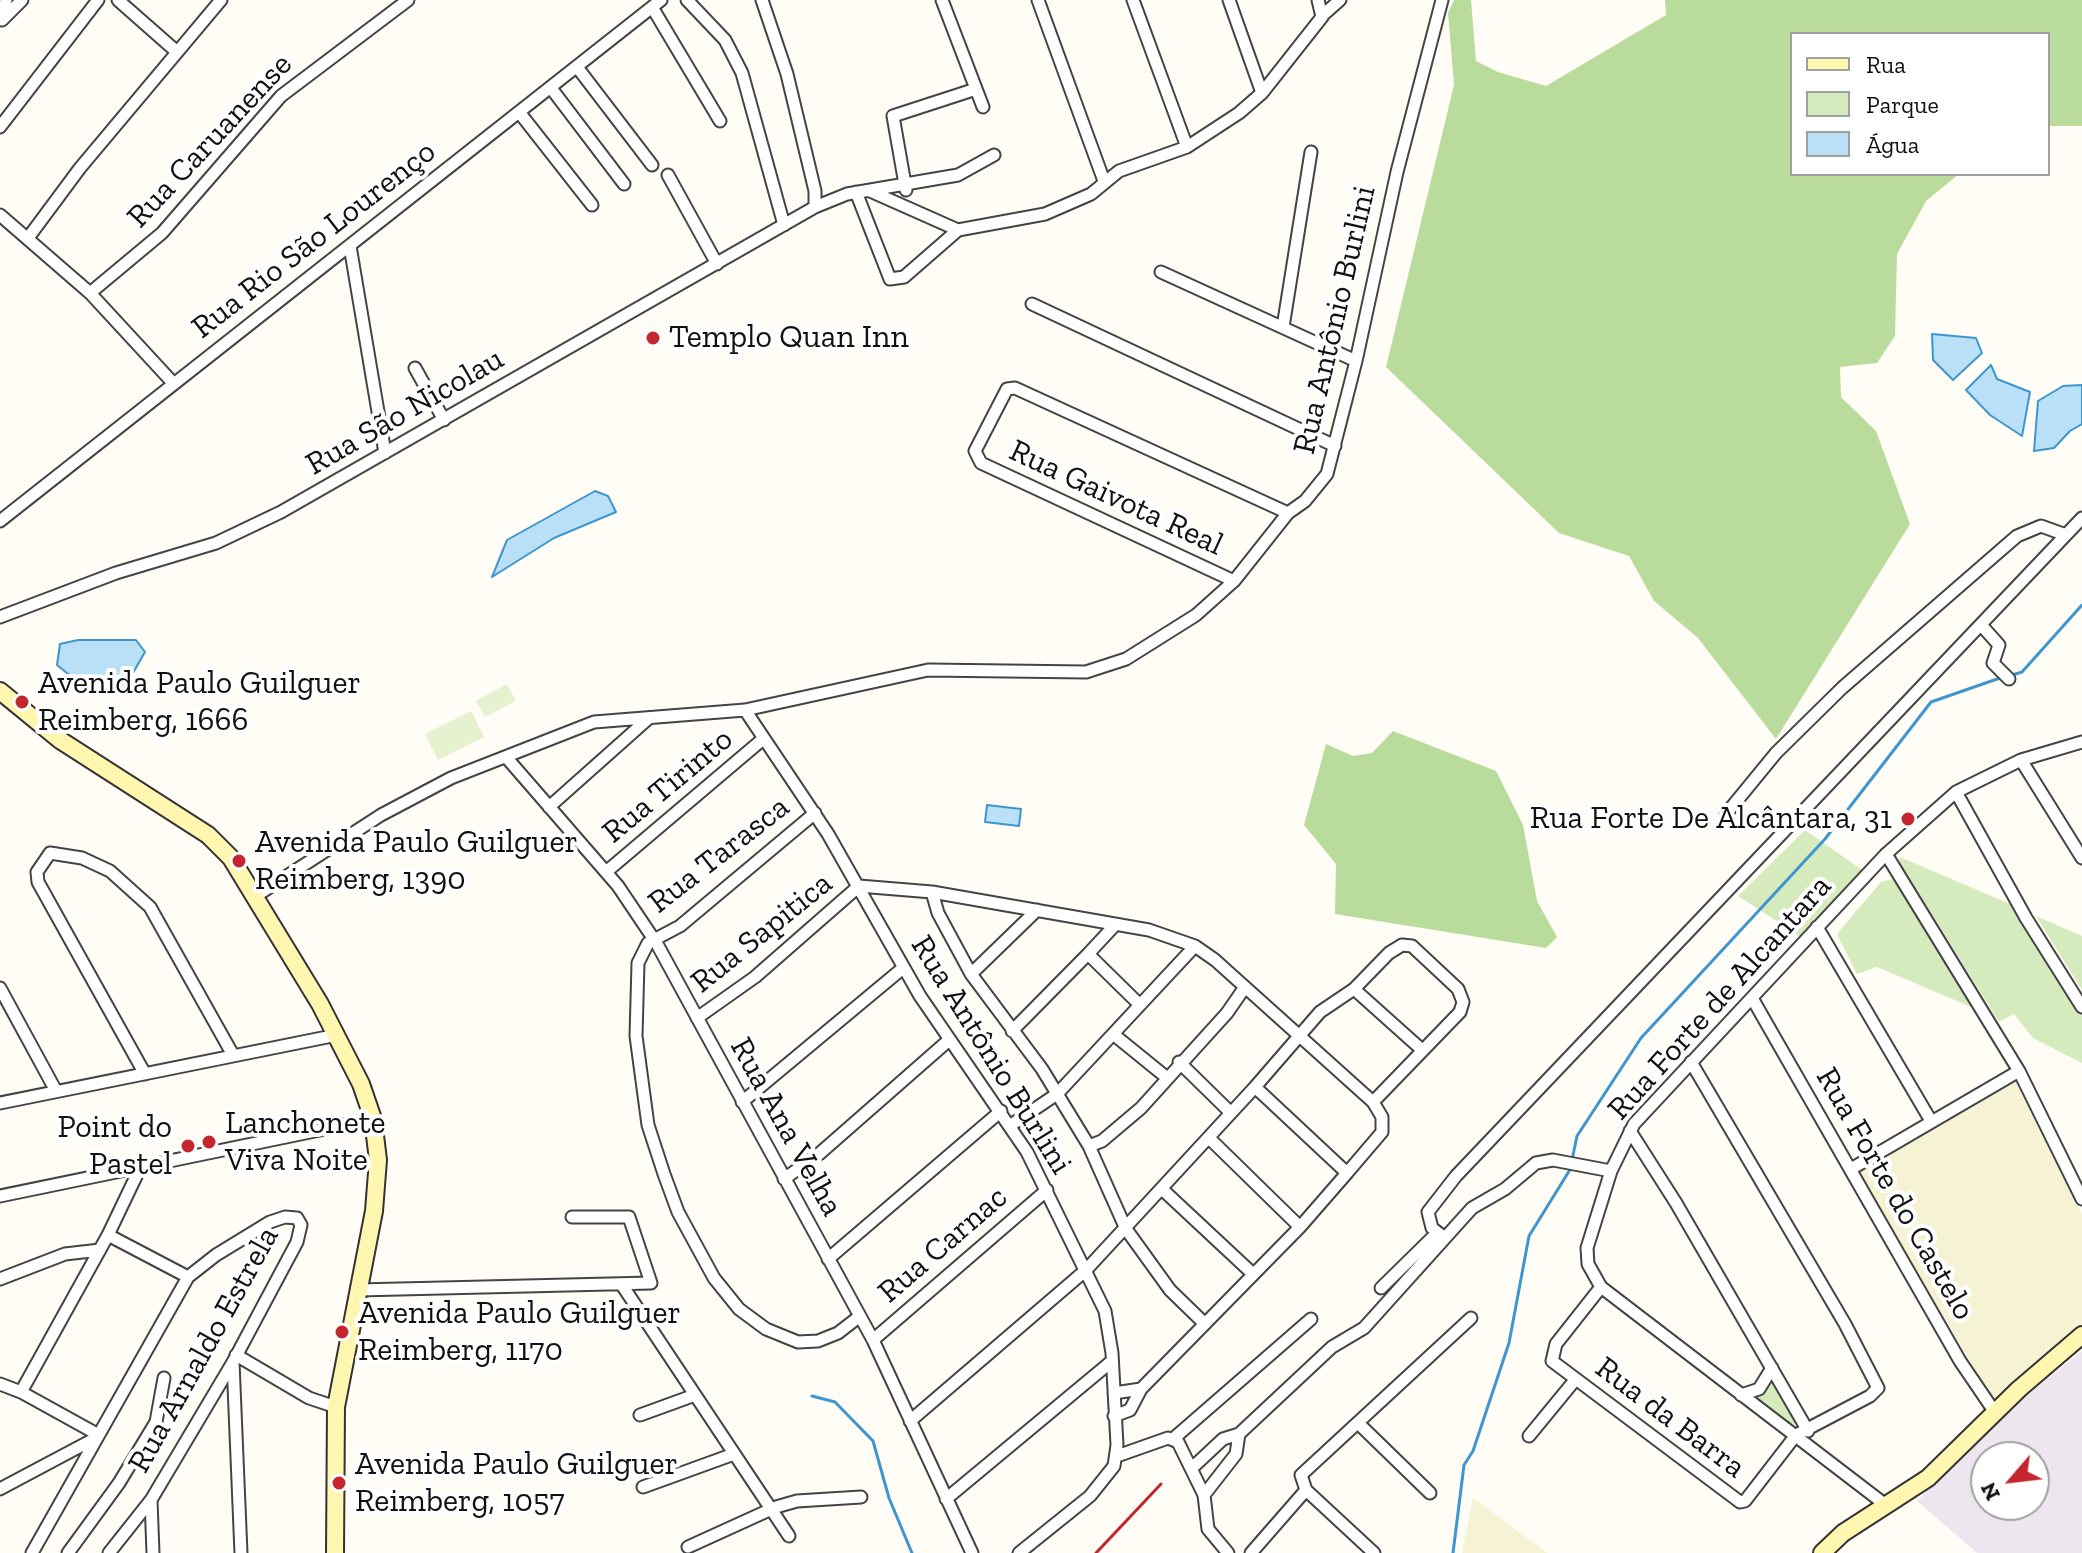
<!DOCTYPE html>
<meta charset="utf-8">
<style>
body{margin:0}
#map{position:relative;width:2082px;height:1553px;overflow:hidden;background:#fffdf5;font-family:"Zilla Slab",serif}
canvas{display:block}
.legend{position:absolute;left:1790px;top:32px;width:260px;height:144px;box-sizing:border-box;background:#fff;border:2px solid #a0a0a0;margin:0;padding:10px 14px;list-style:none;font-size:24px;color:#111}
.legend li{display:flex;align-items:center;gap:16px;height:40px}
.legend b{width:40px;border:2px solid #a0a0a0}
.north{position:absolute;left:1970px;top:1441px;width:80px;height:80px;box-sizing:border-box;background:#fff;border:2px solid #a0a0a0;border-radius:50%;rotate:242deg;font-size:22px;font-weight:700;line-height:32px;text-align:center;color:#111}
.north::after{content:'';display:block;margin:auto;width:28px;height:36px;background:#c4262e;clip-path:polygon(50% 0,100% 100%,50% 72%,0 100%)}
</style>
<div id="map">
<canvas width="2082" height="1553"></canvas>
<ul class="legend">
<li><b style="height:10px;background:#fff6b0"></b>Rua</li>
<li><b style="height:22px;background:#d5ebbd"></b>Parque</li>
<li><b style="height:22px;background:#b9e0f7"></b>Água</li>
</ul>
<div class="north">N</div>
</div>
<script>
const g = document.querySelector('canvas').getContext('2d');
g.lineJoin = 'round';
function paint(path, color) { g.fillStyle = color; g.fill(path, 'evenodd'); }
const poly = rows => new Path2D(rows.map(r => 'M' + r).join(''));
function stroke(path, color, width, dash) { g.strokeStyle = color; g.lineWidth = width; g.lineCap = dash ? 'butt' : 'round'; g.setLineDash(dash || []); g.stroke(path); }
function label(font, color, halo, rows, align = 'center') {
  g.font = font + ' "Zilla Slab",serif'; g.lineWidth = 8; g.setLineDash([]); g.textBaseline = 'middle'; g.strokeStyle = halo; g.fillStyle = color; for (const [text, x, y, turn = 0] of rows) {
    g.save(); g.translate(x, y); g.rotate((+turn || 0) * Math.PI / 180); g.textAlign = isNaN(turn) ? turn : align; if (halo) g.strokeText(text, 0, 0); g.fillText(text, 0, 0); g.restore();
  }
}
const industrial = poly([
 [2082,1351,2082,1553,1977,1553,1917,1501,2006,1412],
 [1986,1457,2034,1457,2034,1505,1986,1505]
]);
const farmland = poly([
 [2014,1079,2082,1214,2082,1329,1998,1400,1989,1393,1857,1169],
 [1473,1498,1548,1553,1462,1553]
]);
const green = poly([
 [1805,830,1862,870,1801,937,1738,896],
 [1900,857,2010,904,2082,1016,2082,1063,2033,1038,2014,1014,1999,1022,1899,861],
 [1892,879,1896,882,1971,1007,1877,967,1857,974,1837,934,1881,882],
 [2036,916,2082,936,2082,990],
 [1774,1377,1798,1421,1792,1426,1752,1396,1762,1393]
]);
const forest = poly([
 [1454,0,1471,0,1476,61,1498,72,1546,86,1666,15,1665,0,2082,0,2082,126,2048,126,2048,34,1792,34,1792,174,1959,174,1926,201,1897,254,1895,336,1877,363,1840,367,1841,397,1876,431,1910,524,1776,739,1698,638,1654,601,1629,556,1559,533,1386,367,1454,85,1448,13],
 [1393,731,1496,771,1523,825,1537,901,1557,937,1546,948,1335,914,1336,864,1304,825,1326,744,1353,756,1372,753]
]);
const pitch = poly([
 [507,684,516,701,485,717,476,701],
 [471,711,484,737,438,760,425,734]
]);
const water = poly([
 [1932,334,1976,338,1982,353,1953,380,1933,360,1932,334],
 [1991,365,1997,379,2030,392,2022,436,1990,415,1966,390,1991,365],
 [2082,385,2082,424,2070,431,2054,448,2034,451,2038,401,2063,386,2082,385],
 [595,491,608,496,616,512,554,538,492,577,507,540,595,491],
 [78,640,136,640,145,652,125,687,114,695,68,674,57,665,60,644,78,640],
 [987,805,1021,809,1019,826,985,822,987,805]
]);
const stream = poly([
 [2012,675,2022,672,2082,605],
 [1572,1160,1577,1136,1641,1038,1825,839,1931,702,2000,678],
 [812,1396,835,1402,873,1441,889,1498,912,1553],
 [1453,1553,1464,1465,1473,1451,1509,1343,1529,1236,1571,1168]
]);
const street = poly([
 [118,0,177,52],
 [687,0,725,40,742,73,784,225],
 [762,0,787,74,815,191,815,207],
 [942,0,983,107],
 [1038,0,1104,181],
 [1133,0,1187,147],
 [1229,0,1262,93],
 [652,7,720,121],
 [1323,15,1340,0],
 [2,19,6,0],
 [2,20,22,0],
 [577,67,652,165],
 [551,88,624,184],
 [519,112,592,205],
 [0,127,98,0],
 [668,175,717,264],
 [906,190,893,116,976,89],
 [870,191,958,230,1045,214,1091,194,1119,171,1187,147,1239,113,1262,93,1322,17,1318,0],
 [856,192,890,279,904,277,958,230],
 [0,215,90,293,174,384],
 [28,238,80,168,221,0],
 [350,246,385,453],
 [1161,272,1356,361],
 [90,293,162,233,281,96,408,0],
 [1032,304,1335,446],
 [1283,327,1311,152],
 [415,368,444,420],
 [0,521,661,0],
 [1234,581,981,463,975,451,1007,389,1015,388,1288,513],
 [0,617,116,573,216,543,281,512,815,207,847,194,958,175,994,155],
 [1982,626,1999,645,1993,663,2009,679],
 [745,710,828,834,920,996,1027,1152,1105,1311,1112,1353,1117,1445,1114,1466,1090,1496,1019,1553],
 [506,757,618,886,657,944,873,1340,972,1553],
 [2021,760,2082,858],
 [1956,792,2026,918,2082,1007],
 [549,807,649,718],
 [815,813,680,926,648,943,638,963,636,1036,648,1125,664,1174,678,1212,714,1278,739,1309,766,1329,798,1342,818,1341,838,1333,860,1316],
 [1726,814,1776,753,1842,688,2017,536,2041,526,2066,535],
 [1886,854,2019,1071,2082,1199],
 [606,872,763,739],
 [256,896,381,815,451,778,594,722,745,710,928,670,1086,672,1126,659,1196,615,1234,581,1288,513,1305,501,1327,474,1356,361,1397,172,1442,0],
 [1115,925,1088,954,1140,1005],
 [1817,927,1931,1121],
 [971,974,1037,910],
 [0,988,56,1091],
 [1354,989,1421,1049],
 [1752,998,1960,1361,1996,1414],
 [697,1018,755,977,859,886,932,892],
 [1012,1031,1088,954],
 [1113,1034,1166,1077],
 [1179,1062,1231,1113],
 [145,1074,38,882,37,872,50,853,82,858,110,871,150,907,233,1055],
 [742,1102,903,968],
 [0,1103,337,1035],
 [1011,1125,1057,1094,1195,946],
 [1630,1131,1676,1203,1808,1431],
 [1209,1138,1300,1227],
 [1089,1146,1102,1141,1141,1108,1227,1013,1245,987],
 [1851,1169,2019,1071],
 [784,1179,819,1154,949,1040],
 [1163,1190,1253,1274],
 [0,1196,373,1119],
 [108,1235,188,1277],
 [1445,1238,1432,1228,1428,1212,1456,1176,2082,518],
 [828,1259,1001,1111],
 [0,1279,65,1254,100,1250],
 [622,1285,789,1536],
 [1601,1287,1556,1344,1552,1361,1740,1502,1745,1501,1796,1435,1870,1396,1878,1388,1845,1324,1691,1062],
 [1381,1288,1437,1233],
 [358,1290,651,1283,629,1217,572,1217],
 [1205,1324,1170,1290,1126,1229,1089,1146,1042,1069,971,974,938,913,932,892,1149,930,1195,946,1215,960,1373,1102,1382,1117,1382,1132,1347,1173],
 [873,1340,1047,1190],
 [236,1355,309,1398,336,1407],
 [233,1362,241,1553],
 [0,1384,21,1392,97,1434],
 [21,1392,108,1235,141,1166],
 [1114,1393,1141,1389],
 [1741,1395,1759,1389,1772,1368],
 [640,1415,695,1395],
 [1114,1416,1130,1410,1141,1389,1300,1227,1347,1173,1255,1087,1320,1012,1354,989,1389,953,1402,945,1412,946,1458,989,1463,1002,1460,1012,1373,1102],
 [910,1421,1086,1270,1255,1087],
 [1358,1423,1430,1493],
 [1529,1436,1575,1380],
 [1173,1439,1311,1319],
 [1117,1456,1168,1438,1178,1442,1204,1495,1208,1529,1228,1553],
 [1192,1468,1223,1439,1239,1434,1332,1347,1364,1328,1472,1208,1505,1189,1536,1163,1553,1160,1611,1171],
 [643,1487,734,1454],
 [0,1489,94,1439],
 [1204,1495,1236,1454,1239,1434],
 [946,1499,1112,1361],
 [151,1500,153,1553],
 [1887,1506,1601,1287,1588,1264,1587,1248,1611,1171,1634,1124,1886,854,1956,792,2021,760,2082,742],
 [688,1547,776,1507,797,1501,861,1497],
 [32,1553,188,1277,216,1255,270,1222,285,1217,297,1218,301,1225,297,1242,233,1362,151,1500,109,1553],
 [68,1553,119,1483,156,1422,164,1378],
 [1251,1553,1306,1490],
 [1374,1553,1306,1490,1301,1475,1471,1318]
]);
const secondary = poly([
 [0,691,60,740,208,835,231,858,320,1004,361,1084,373,1119,378,1160,374,1211,336,1407,335,1553],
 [1822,1553,1843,1533,1928,1478,2019,1389,2082,1335]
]);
const rail = poly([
 [1096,1553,1161,1484]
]);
const markers = [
 [653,338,8,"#c4262e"],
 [22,702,8,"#c4262e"],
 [1908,819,8,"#c4262e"],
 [239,861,8,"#c4262e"],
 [209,1142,8,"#c4262e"],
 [188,1146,8,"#c4262e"],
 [342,1332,8,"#c4262e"],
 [339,1483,8,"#c4262e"]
];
const streetNames = [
 ["Rua Caruanense",210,141,-47],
 ["Rua Rio São Lourenço",314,240,-38],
 ["Rua Antônio Burlini",1335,320,-77],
 ["Rua São Nicolau",405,412,-30],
 ["Rua Gaivota Real",1116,498,25],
 ["Rua Tirinto",668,786,-40],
 ["Rua Tarasca",719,855,-38],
 ["Rua Sapitica",762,933,-39],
 ["Rua Forte de Alcantara",1720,998,-48],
 ["Rua Antônio Burlini",991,1055,58],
 ["Rua Ana Velha",786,1127,61],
 ["Rua Forte do Castelo",1895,1194,60],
 ["Rua Carnac",943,1245,-41],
 ["Rua Arnaldo Estrela",204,1350,-61],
 ["Rua da Barra",1670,1418,37]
];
const poiNames = [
 ["Templo Quan Inn",669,338],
 ["Avenida Paulo Guilguer",38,684],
 ["Reimberg, 1666",38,721],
 ["Rua Forte De Alcântara, 31",1892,819,"right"],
 ["Avenida Paulo Guilguer",255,843],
 ["Reimberg, 1390",255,880],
 ["Lanchonete",225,1124],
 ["Viva Noite",225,1161],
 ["Point do",172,1128,"right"],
 ["Pastel",172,1165,"right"],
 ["Avenida Paulo Guilguer",358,1314],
 ["Reimberg, 1170",358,1351],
 ["Avenida Paulo Guilguer",355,1465],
 ["Reimberg, 1057",355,1502]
];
paint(industrial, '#eee6ef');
paint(farmland, '#f6f3d4');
paint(green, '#d5ebbd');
paint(forest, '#b9dc9c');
paint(pitch, '#e6f2cf');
paint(water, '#b9e0f7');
stroke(water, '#3f96cf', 2);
stroke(stream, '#3f96cf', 3);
stroke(street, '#444', 15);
stroke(secondary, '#333', 20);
stroke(street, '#fff', 11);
stroke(secondary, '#fff6b0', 16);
stroke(rail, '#c4262e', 3);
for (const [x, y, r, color] of markers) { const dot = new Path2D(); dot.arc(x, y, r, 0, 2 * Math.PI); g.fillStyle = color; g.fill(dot); stroke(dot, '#fff', 3); }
label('32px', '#111', '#fff', streetNames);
label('32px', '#111', '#fff', poiNames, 'left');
</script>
